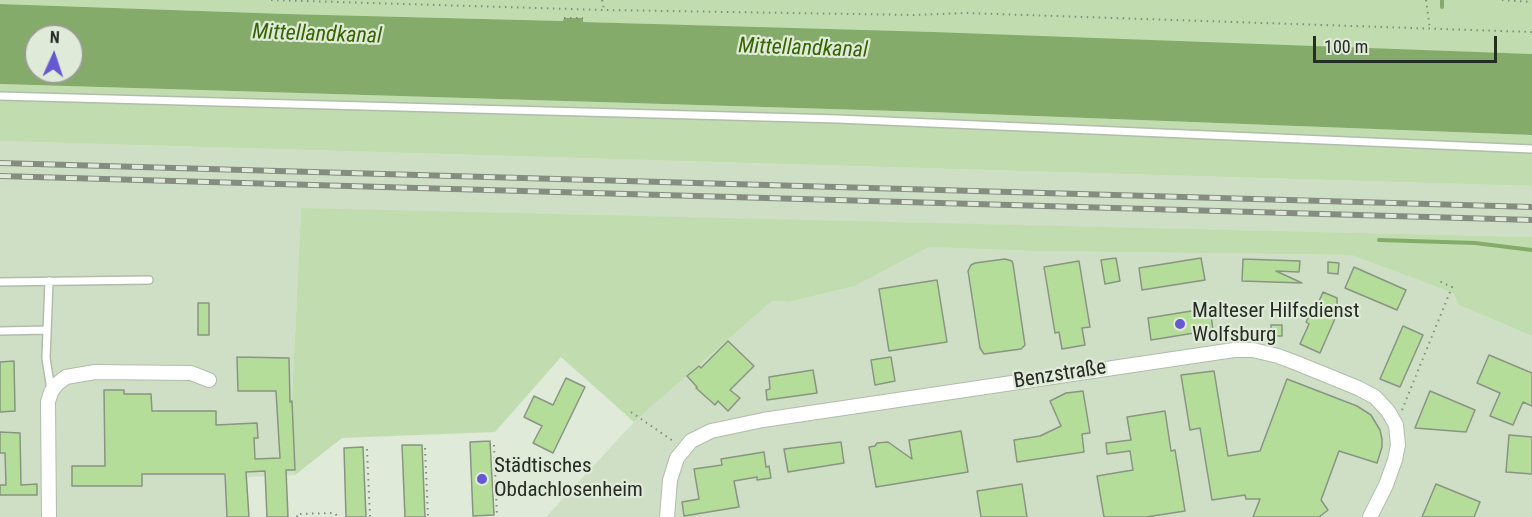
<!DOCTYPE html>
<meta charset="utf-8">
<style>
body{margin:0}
#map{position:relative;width:1532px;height:517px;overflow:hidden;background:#dfead8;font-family:"Roboto Condensed",sans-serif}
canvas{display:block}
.north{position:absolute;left:24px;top:24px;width:60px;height:60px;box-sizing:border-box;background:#dfead8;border:2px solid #959e90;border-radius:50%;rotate:3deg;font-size:16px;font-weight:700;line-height:24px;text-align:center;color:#272c25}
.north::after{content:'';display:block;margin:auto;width:21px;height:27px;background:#6558d2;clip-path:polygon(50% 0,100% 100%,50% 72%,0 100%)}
.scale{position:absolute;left:1313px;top:36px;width:184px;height:27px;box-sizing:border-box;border:3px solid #272c25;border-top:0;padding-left:8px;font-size:18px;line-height:21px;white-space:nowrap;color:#272c25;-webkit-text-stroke:4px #dfead8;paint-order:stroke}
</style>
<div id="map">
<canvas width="1532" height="517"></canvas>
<div class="north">N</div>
<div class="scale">100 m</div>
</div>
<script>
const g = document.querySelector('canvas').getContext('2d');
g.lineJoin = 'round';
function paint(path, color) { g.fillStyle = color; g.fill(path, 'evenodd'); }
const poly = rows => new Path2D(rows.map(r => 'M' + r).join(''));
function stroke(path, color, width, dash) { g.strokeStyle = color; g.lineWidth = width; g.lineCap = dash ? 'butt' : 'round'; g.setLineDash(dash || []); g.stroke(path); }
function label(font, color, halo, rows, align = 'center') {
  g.font = font + ' "Roboto Condensed",sans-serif'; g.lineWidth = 4.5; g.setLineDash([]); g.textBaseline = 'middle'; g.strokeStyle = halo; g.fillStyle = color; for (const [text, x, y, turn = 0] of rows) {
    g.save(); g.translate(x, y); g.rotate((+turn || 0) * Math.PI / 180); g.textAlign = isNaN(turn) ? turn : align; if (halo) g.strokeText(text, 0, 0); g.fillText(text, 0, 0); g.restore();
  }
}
const built = poly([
 [0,141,1532,186,1532,237,301,209,292,401,295,475,247,477,249,517,0,517],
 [929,247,1033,251,1351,255,1445,290,1454,294,1459,305,1532,336,1532,517,546,517,634,422,772,301,789,302,855,286]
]);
const green = poly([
 [0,0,1532,0,1532,54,583,22,582,18,564,18,564,21,287,14,0,4],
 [0,84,930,112,1532,135,1532,186,0,141],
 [301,208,1532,237,1532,336,1459,305,1454,294,1445,290,1351,255,1033,251,929,247,855,286,789,302,772,301,634,422,561,357,495,432,342,438,295,475,292,401]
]);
const water = poly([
 [0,4,287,14,563,21,564,18,583,18,583,22,933,32,1532,54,1532,135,930,112,0,84],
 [36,36,72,36,72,72,36,72]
]);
const stream = poly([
 [1442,7,1442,0],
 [1379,240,1475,243,1532,250]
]);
const building = poly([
 [1116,258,1120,281,1105,284,1101,260,1116,258],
 [1201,258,1205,280,1142,290,1139,268,1201,258],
 [1005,259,1012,261,1013,264,1025,345,1021,349,984,354,980,348,968,271,971,265,975,263,1005,259],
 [1243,259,1300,261,1299,272,1276,271,1302,283,1242,281,1243,259],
 [1079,261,1090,327,1082,328,1085,345,1062,349,1059,332,1055,333,1044,267,1079,261],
 [1328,262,1339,263,1338,274,1328,273,1328,262],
 [1354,267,1406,290,1397,310,1345,288,1354,267],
 [937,280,947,342,889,351,879,289,937,280],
 [1323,292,1337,298,1337,314,1320,353,1300,344,1309,324,1306,322,1310,314,1313,315,1323,292],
 [198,303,209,303,209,335,198,335,198,303],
 [1210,308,1213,330,1151,340,1148,318,1210,308],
 [1271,325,1282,325,1282,336,1271,336,1271,325],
 [1403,326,1423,335,1400,387,1380,379,1403,326],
 [728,341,754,366,730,390,740,398,728,411,718,401,715,405,696,388,697,387,687,376,699,366,701,368,728,341],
 [1489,355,1532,373,1532,406,1523,402,1513,425,1490,416,1500,393,1477,383,1489,355],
 [237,357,289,358,290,402,292,401,295,470,286,470,288,517,267,517,265,471,246,472,249,517,227,517,225,474,142,474,142,486,72,486,72,466,105,466,104,390,124,390,124,394,151,394,152,411,216,411,216,425,257,423,258,438,254,438,255,459,280,458,276,391,238,391,237,357],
 [891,357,895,381,875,385,871,360,891,357],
 [14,361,15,411,0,412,0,362,14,361],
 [813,370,817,393,767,400,766,390,770,389,769,377,813,370],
 [1214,371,1228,456,1260,451,1287,379,1357,406,1371,415,1380,430,1382,439,1382,447,1377,463,1339,451,1321,500,1328,510,1319,517,1253,517,1260,499,1246,499,1245,495,1212,500,1200,428,1190,430,1181,375,1214,371],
 [566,378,585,387,553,453,533,443,542,426,524,417,534,396,553,405,566,378],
 [1083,391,1090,433,1082,434,1084,452,1017,462,1014,440,1040,436,1061,426,1050,401,1066,393,1083,391],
 [1430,391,1475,410,1466,432,1415,428,1430,391],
 [1165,411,1171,451,1175,450,1185,511,1146,517,1104,517,1097,476,1133,470,1130,451,1107,454,1106,443,1131,440,1127,417,1165,411],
 [961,431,968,472,876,487,869,447,875,446,877,443,888,442,912,459,909,440,961,431],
 [0,432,20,433,21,485,37,484,37,495,0,495,0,485,6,485,5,453,0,453,0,432],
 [1509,435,1532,437,1532,474,1506,472,1509,435],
 [490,441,494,515,473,516,470,442,490,441],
 [841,442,844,463,788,472,784,449,841,442],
 [402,445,422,445,425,517,405,517,402,445],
 [363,447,366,517,346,517,344,448,363,447],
 [764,452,766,467,769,466,771,478,757,480,757,477,734,481,739,507,684,516,682,502,699,499,694,469,722,465,721,459,764,452],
 [1022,484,1027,517,981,517,977,491,1022,484],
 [1436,484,1480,502,1474,517,1422,517,1436,484]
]);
const path = poly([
 [271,0,604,10,915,15,965,13,1532,32],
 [602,0,604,9],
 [1426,0,1430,29],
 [1502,0,1532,2],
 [564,18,583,18],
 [1402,410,1452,287,1439,281],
 [631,412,673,441],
 [494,445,497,517],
 [425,448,428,517],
 [367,449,370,517],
 [297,517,297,514,334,513,339,517]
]);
const lane = poly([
 [0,96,838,119,1532,149],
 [49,281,46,358,51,390],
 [0,282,149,280],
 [0,331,47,330]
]);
const street = poly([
 [49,517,48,402,51,392,57,384,66,377,95,372,191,373,209,380],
 [667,517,670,480,677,458,691,441,711,431,763,420,1234,350,1253,350,1278,356,1299,364,1358,388,1375,397,1388,411,1396,425,1398,445,1395,460,1386,485,1370,517]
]);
const rail = poly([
 [0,163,1532,207],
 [0,176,1532,220]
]);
const markers = [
 [1180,324,6,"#6558d2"],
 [482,479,6,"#6558d2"]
];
const poiNames = [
 ["Malteser Hilfsdienst",1192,312],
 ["Wolfsburg",1192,336],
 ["Städtisches",494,467],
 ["Obdachlosenheim",494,491]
];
const streetNames = [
 ["Benzstraße",1060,375,-9]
];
const waterNames = [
 ["Mittellandkanal",317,35,2],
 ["Mittellandkanal",803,49,2]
];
paint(built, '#cfdfc6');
paint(green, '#c1ddb0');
paint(water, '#84ab6a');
stroke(stream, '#84ab6a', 4);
paint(building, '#b4dd9a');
stroke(building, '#899483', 1.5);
stroke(lane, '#b1bcab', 10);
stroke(street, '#b1bcab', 16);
stroke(path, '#848c7f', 2, [1.5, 4.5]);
stroke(lane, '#fff', 7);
stroke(street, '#fff', 14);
stroke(rail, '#858d80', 6);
stroke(rail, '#dfead8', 4, [11]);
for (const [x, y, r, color] of markers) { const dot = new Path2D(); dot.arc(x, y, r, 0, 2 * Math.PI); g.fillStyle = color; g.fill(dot); stroke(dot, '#dfead8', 2); }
label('21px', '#272c25', '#dfead8', poiNames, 'left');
label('21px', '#272c25', '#dfead8', streetNames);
label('italic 22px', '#366500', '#dfead8', waterNames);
</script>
